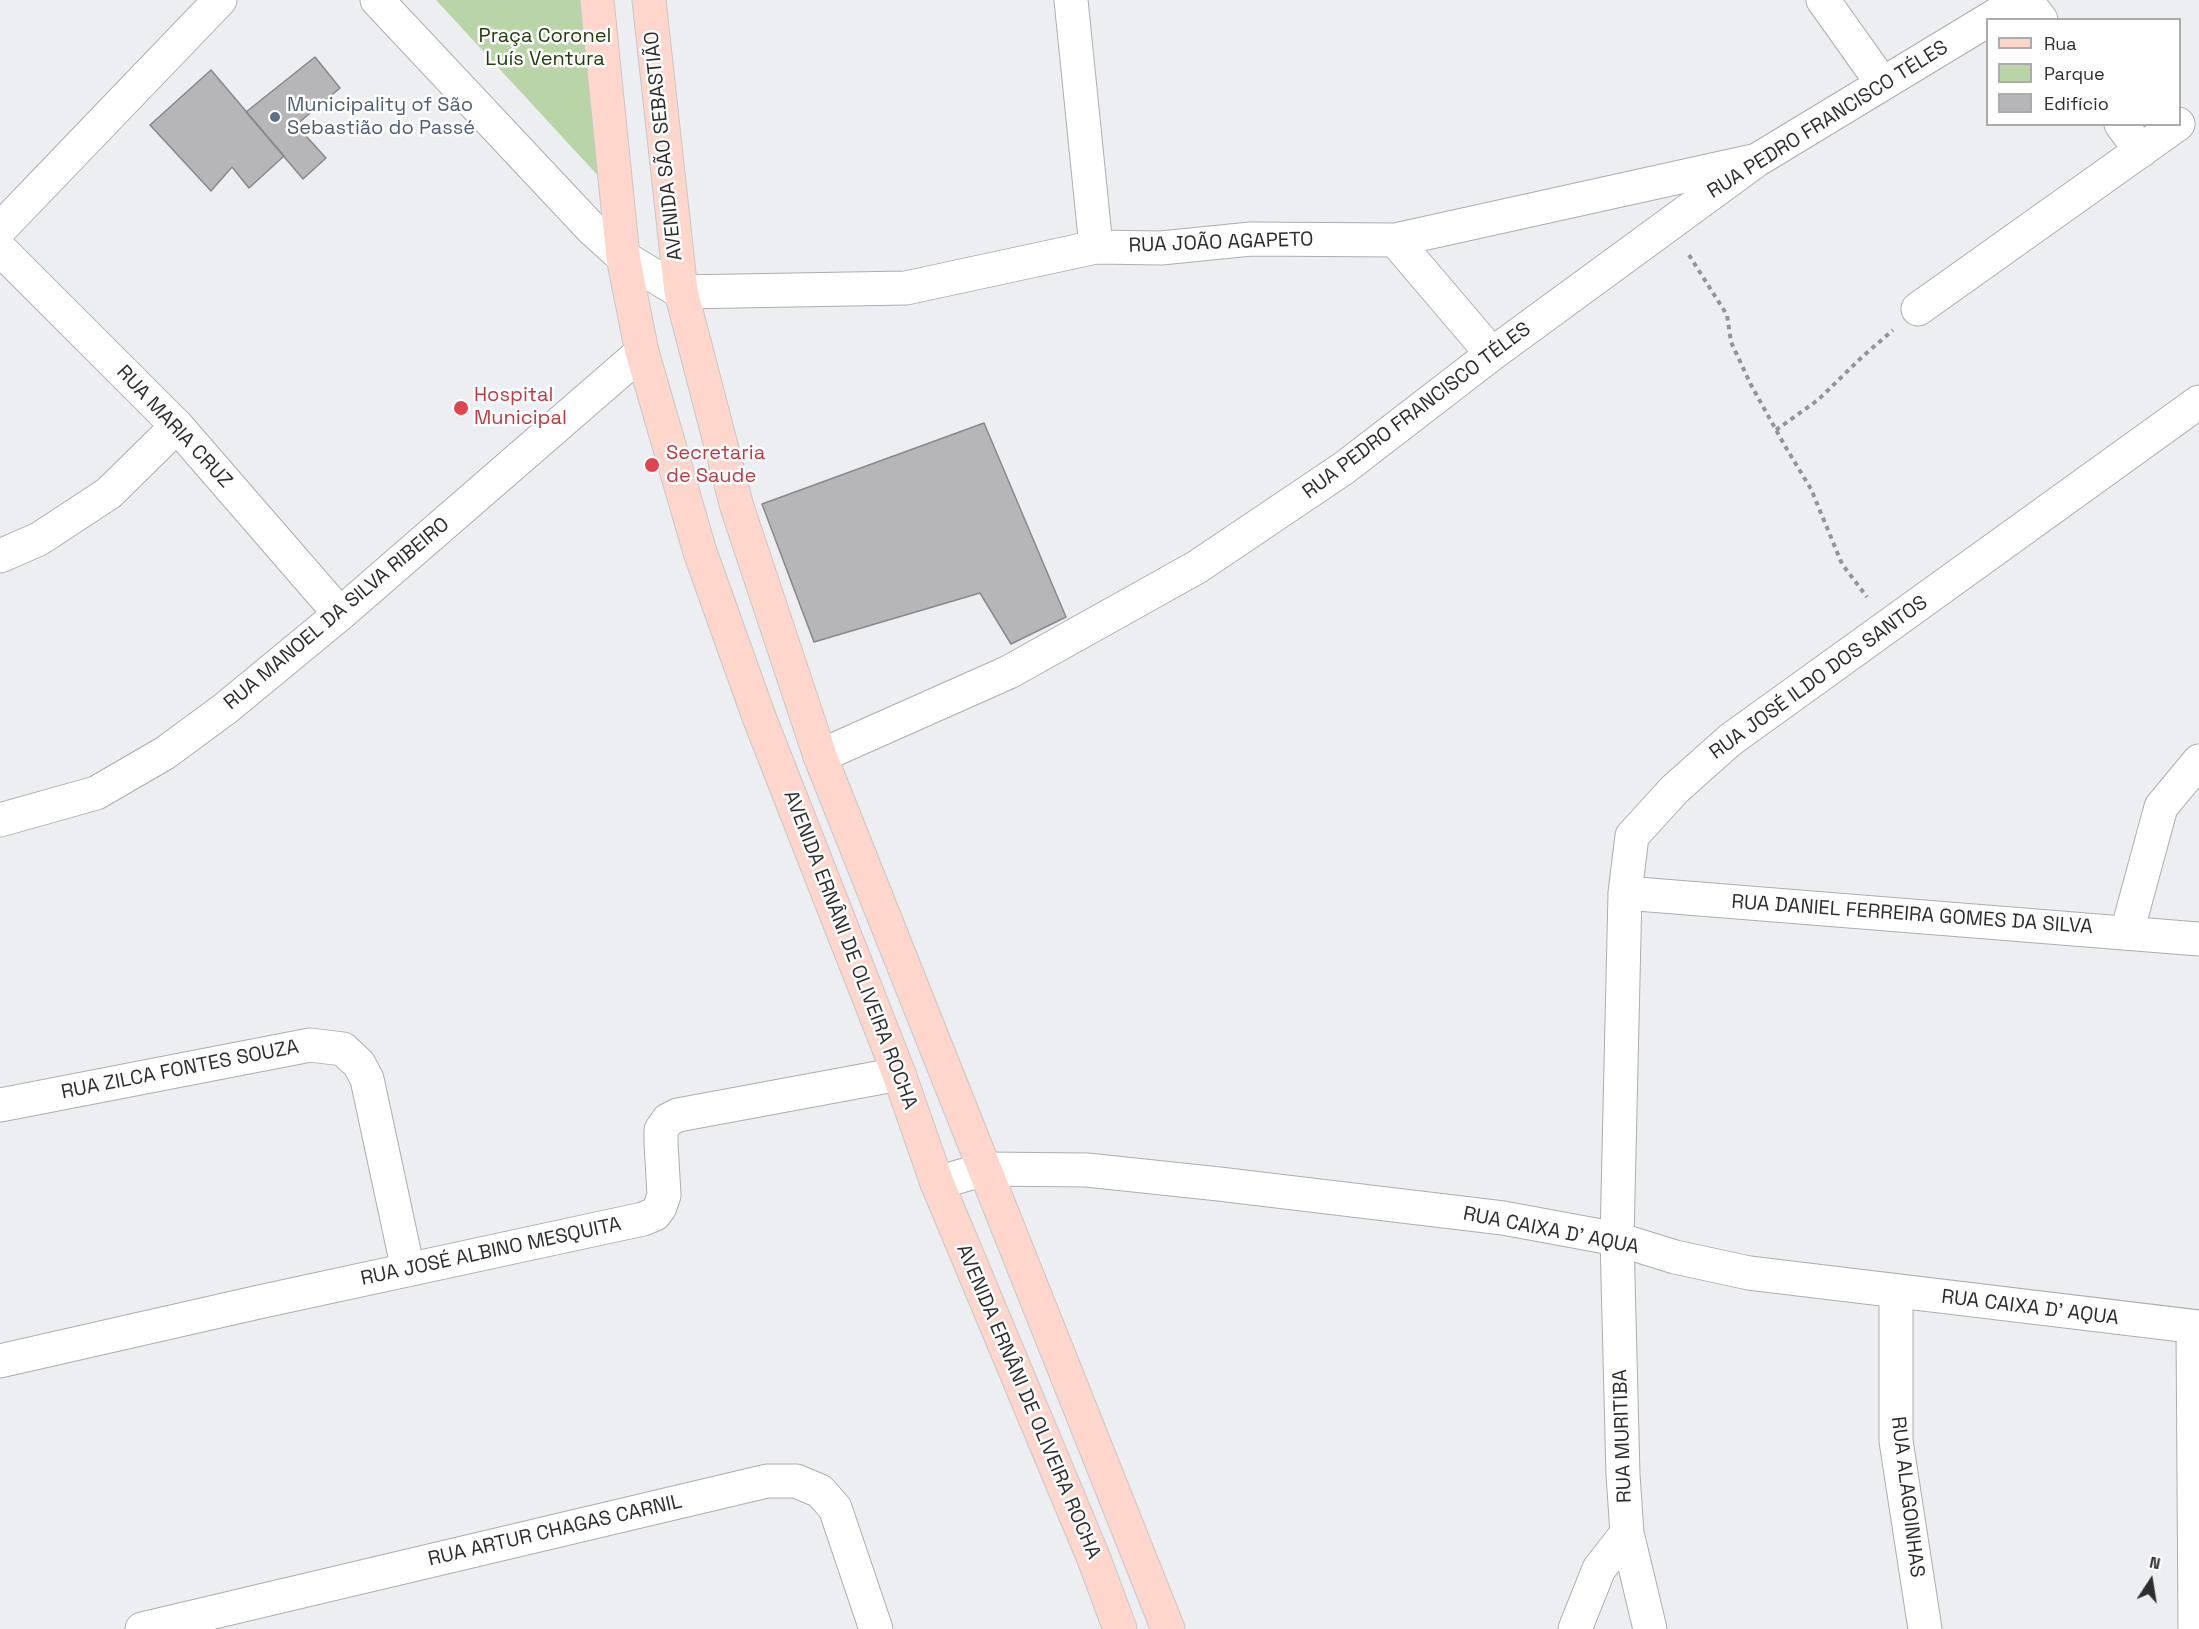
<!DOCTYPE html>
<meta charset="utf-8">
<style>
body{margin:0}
#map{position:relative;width:2199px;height:1629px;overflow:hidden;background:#edeef1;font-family:"Space Grotesk",sans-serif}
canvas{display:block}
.legend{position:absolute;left:1986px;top:18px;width:195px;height:108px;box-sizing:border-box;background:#fff;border:2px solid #ababab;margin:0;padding:8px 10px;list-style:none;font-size:18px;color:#2d2d2e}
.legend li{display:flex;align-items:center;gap:12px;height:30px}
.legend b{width:30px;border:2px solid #ababab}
.north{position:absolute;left:2121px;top:1551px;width:60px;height:60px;-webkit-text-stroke:4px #fff;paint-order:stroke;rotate:12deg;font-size:16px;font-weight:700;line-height:24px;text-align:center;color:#2d2d2e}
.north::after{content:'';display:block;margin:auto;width:21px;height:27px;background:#2d2d2e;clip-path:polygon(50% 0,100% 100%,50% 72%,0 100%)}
</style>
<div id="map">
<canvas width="2199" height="1629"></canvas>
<ul class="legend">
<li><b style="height:8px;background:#fed6cb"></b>Rua</li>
<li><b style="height:16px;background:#b9d5a8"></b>Parque</li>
<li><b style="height:16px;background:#b6b6b9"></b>Edifício</li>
</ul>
<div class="north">N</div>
</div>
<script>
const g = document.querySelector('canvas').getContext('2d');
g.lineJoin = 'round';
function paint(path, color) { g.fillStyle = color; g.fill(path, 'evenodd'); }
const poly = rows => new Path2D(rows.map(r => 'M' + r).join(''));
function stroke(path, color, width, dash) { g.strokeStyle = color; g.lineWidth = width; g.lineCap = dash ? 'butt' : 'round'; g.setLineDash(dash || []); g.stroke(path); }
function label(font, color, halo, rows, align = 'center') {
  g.font = font + ' "Space Grotesk",sans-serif'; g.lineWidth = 5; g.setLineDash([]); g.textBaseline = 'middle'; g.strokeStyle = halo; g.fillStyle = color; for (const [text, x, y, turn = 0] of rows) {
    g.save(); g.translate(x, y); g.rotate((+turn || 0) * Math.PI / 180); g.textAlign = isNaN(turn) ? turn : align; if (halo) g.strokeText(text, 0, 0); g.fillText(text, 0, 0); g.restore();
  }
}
const green = poly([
 [436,0,590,0,602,180]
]);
const building = poly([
 [315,57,340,88,296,125,326,158,303,179,246,112,315,57],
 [211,70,284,156,249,188,232,167,211,191,150,125,211,70],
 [984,423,1066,617,1011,644,980,593,814,642,762,504,984,423]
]);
const path = poly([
 [1689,255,1727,315,1731,342,1751,385,1785,446,1811,489,1842,564,1867,597],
 [1776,430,1818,400,1862,357,1893,330]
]);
const minor = poly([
 [377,0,592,229,623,257,681,292,906,288,1096,247,1161,248,1251,239,1395,240,1757,160],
 [1071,0,1096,247],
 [1823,0,1882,83],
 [2026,0,2041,20],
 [1988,20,2021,0],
 [2121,124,2141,151],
 [0,229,220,0],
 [1395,240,1492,354],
 [0,249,177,426,340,614],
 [1918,309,2178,124],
 [0,556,39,539,109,493,177,426],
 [820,756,1009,672,1197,567,1344,468,1492,354,1757,160,1988,20],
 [0,820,96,793,165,753,226,708,340,614,642,352],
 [1625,893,2199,939],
 [2127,932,2161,807,2199,761],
 [0,1105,310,1045,343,1049,359,1064,367,1079,408,1270],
 [937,1183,985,1169,1087,1170,1219,1184,1503,1218,1617,1239,1675,1257,1749,1273,2199,1327],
 [1896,1292,1896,1441,1925,1629],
 [2193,1327,2195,1629],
 [0,1361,259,1302,643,1219,655,1214,660,1207,664,1195,661,1143,661,1130,668,1120,678,1115,899,1074],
 [142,1629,767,1481,796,1481,820,1491,835,1508,876,1629],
 [1575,1629,1599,1569,1627,1533],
 [1650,1629,1627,1533,1623,1475,1617,1239,1625,893,1632,836,1675,789,1730,740,2199,402]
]);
const major = poly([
 [597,0,623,257,642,352,700,552,759,717,899,1074,937,1183,1094,1559,1120,1629],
 [649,0,681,292,737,507,820,756,1168,1629]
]);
const markers = [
 [275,117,6,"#5c6f8a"],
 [461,408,8,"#e0444e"],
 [652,465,8,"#e0444e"]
];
const parkNames = [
 ["Praça Coronel",545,37],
 ["Luís Ventura",545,60]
];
const serviceNames = [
 ["Municipality of São",287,106],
 ["Sebastião do Passé",287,129]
];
const streetNames = [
 ["RUA PEDRO FRANCISCO TÉLES",1828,120,-32],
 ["AVENIDA SÃO SEBASTIÃO",664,146,-96],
 ["RUA JOÃO AGAPETO",1221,243,-2],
 ["RUA PEDRO FRANCISCO TÉLES",1417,411,-37],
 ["RUA MARIA CRUZ",174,427,47],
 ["RUA MANOEL DA SILVA RIBEIRO",337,614,-40],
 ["RUA JOSÉ ILDO DOS SANTOS",1819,678,-36],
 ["RUA DANIEL FERREIRA GOMES DA SILVA",1912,915,4],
 ["AVENIDA ERNÂNI DE OLIVEIRA ROCHA",850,950,69],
 ["RUA ZILCA FONTES SOUZA",180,1070,-11],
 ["RUA CAIXA D' AQUA",1551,1231,11],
 ["RUA JOSÉ ALBINO MESQUITA",491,1252,-12],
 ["RUA CAIXA D' AQUA",2030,1308,7],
 ["AVENIDA ERNÂNI DE OLIVEIRA ROCHA",1028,1402,67],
 ["RUA MURITIBA",1623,1436,-92],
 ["RUA ALAGOINHAS",1907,1497,83],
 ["RUA ARTUR CHAGAS CARNIL",555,1531,-13]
];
const healthNames = [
 ["Hospital",474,396],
 ["Municipal",474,419],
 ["Secretaria",666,454],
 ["de Saude",666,477]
];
paint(green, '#b9d5a8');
paint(building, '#b6b6b9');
stroke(building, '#88878a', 1.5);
stroke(minor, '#adadb0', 35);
stroke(major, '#c8c8c9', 35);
stroke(path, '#939496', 4, [4.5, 4.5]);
stroke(minor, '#fff', 33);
stroke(major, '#fed6cb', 33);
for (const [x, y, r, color] of markers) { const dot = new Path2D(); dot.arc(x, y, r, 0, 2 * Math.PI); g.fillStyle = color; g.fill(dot); stroke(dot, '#fff', 2); }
label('20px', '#243d0d', '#fff', parkNames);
label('20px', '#4e5e75', '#fff', serviceNames, 'left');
label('20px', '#2d2d2e', '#fff', streetNames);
label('20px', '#be3a42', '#fff', healthNames, 'left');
</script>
